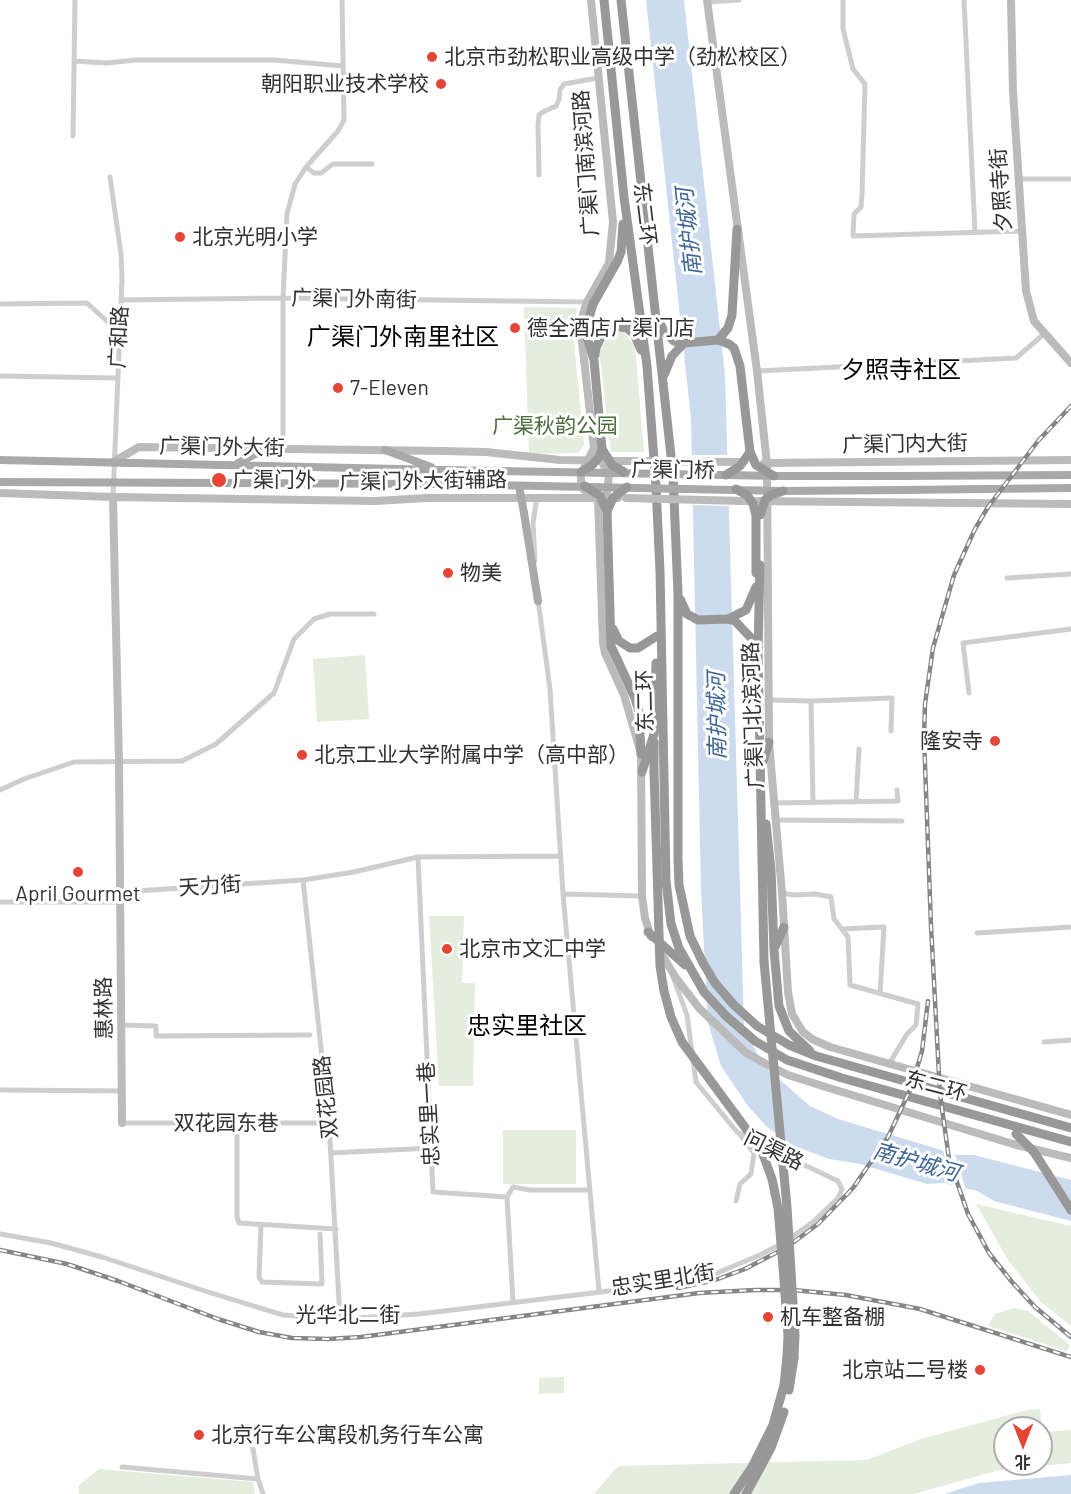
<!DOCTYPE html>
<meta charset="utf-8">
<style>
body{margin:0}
#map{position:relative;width:1071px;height:1494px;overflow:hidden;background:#fff;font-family:Barlow,"Noto Sans SC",sans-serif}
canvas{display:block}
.north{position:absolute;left:993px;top:1416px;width:60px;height:60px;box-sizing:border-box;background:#fff;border:2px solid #adadad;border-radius:50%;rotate:180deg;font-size:16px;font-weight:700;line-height:24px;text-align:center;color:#313131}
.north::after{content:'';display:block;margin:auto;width:21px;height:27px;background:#e44536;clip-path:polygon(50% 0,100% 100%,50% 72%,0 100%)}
</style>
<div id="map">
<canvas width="1071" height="1494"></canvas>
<div class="north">北</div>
</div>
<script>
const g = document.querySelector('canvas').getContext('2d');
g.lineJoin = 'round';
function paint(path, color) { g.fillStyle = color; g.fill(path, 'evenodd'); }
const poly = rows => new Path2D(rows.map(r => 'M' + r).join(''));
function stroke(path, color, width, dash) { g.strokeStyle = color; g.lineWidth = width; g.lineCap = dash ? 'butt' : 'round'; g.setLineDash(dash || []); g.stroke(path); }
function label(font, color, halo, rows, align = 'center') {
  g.font = font + ' Barlow,"Noto Sans SC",sans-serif'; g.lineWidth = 6; g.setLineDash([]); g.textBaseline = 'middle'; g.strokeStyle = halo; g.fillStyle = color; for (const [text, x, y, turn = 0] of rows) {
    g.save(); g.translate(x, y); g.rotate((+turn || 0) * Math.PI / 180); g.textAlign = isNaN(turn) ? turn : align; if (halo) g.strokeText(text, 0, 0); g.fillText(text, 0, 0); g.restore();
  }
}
const green = poly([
 [524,307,577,308,573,333,584,444,579,453,529,454],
 [615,330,624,332,635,346,644,452,611,452,599,349,605,335],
 [365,655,369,719,317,722,313,659],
 [429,916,464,916,462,983,475,983,473,1086,439,1086],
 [503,1130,576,1130,576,1184,503,1184],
 [976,1204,1071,1226,1071,1326,1041,1302,1008,1260],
 [1014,1308,1028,1311,1070,1345,1066,1351,988,1326,995,1314],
 [564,1377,564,1393,539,1394,539,1378],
 [1040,1409,1042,1432,1071,1430,1071,1463,999,1470,914,1494,594,1494,618,1466,867,1460,921,1439,1027,1410],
 [1005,1428,1041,1428,1041,1464,1005,1464],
 [99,1469,253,1482,255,1494,79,1494,78,1486]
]);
const water = poly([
 [646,0,684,0,725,376,744,1027,763,1065,810,1106,838,1119,958,1155,974,1155,1071,1180,1071,1221,994,1201,977,1191,944,1183,927,1184,860,1164,829,1159,794,1146,767,1127,748,1106,721,1066,708,1023,701,890,691,419],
 [1071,1475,1071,1494,944,1494,979,1483]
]);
const pier = poly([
 [689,455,731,455,732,506,690,505],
 [942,1147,954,1151,966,1190,954,1189]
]);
const street = poly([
 [843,0,843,29,853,69,865,84,862,195,861,207,854,214,853,236,1022,231],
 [964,0,975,232],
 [707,2,739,0],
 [74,61,107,63,136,60,274,60,343,66],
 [73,136,75,0],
 [306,167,314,173,321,173,333,164,372,164],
 [539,175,538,124,539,115,543,112,556,106,559,100,560,90,564,84,598,78],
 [110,177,121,254,122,278,113,497],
 [1019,179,1071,179],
 [121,300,283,298,587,302],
 [0,304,87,303,119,332],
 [757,371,1016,358,1044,334],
 [0,376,117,378],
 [283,447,283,298,287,214,295,184,306,167,338,131,344,120,342,0],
 [535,561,533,523,537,497],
 [1007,578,1071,574],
 [538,600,550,689,563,894],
 [969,693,963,643,1071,629],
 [769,700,811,701,892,698,891,731],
 [811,701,813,803],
 [0,790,24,779,74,762,182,761,216,744,274,693,294,639,314,619,330,614,374,614],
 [856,802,859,749],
 [774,803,898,801,897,790],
 [776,820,902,821],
 [418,857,433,1192,507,1197,513,1302],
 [303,880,354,872,418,857,561,856],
 [121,892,303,880,329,1123,340,1319],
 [782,893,794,895,815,894,831,897,834,919,848,937,850,985,918,1004,916,1025,907,1034,889,1064],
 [0,902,121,902],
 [842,929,884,927,880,993],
 [977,933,1071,927],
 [673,977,687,1015,696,1082,737,1132,751,1139],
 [122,1025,156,1026,156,1036,310,1035],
 [1044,1042,1071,1040],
 [0,1090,123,1091],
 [122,1123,329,1123],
 [237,1123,237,1217,239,1223,336,1229],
 [760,1144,838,1181,842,1189,838,1198,813,1222,789,1239],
 [331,1153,431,1148],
 [507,1197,513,1187,530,1190,590,1190],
 [736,1201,740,1184,751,1174,754,1153,740,1135],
 [261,1225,259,1277,262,1282,322,1284,320,1234],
 [0,1234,51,1243,102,1257,208,1292,283,1315,340,1319,419,1314,667,1284,717,1273,760,1255,781,1244],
 [599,1291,563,894,642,896],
 [253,1449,258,1479,263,1494],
 [122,1467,258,1479]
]);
const secondary = poly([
 [591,0,613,222,609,263,587,302,582,317,581,333,594,448,581,474,581,484,584,490,598,498,603,643,605,653,624,695,641,754,642,896,645,918,651,937],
 [707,0,757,371,767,464,769,742,782,893,788,992,792,1014,803,1032,812,1039,830,1047,1071,1115],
 [1011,0,1013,91,1026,291,1034,321,1071,363],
 [601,460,609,475,607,492],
 [113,462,139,447,443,451,486,452,560,460,621,461],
 [764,463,1071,460],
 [0,493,113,497,375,501,427,498,618,498],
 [113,497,119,762,122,1123],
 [747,501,1071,504],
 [659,950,676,978,699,1008,745,1052,766,1064,788,1075,829,1088,1013,1144,1071,1158]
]);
const primary = poly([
 [385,450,431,467],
 [0,460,443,470],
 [238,463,269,447],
 [901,476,1071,475],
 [0,482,443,484],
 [902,490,1071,488],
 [524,513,538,601]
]);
const highway = poly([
 [604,0,624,197,647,366,656,486,660,571,666,881,671,924,679,948,704,992,726,1016,755,1041,787,1060,842,1078,1071,1142],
 [621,0,673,474,678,594,678,859,679,885,690,936,703,963,715,983,733,1004,757,1026,789,1045,816,1056,1071,1128],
 [658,319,664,331,674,341,684,343,718,340,729,344,734,348,740,366,750,452],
 [718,340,728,328,732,315,737,229],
 [595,355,596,347,602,335,614,326,627,328,634,334,641,350],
 [664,375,672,356,684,343],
 [602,449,594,360,587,337,587,325,593,304,617,262,621,252,623,224],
 [607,511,611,646,635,698,639,712,641,754],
 [760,565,758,652,764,962],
 [680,599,687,614,698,620,728,619,735,621,752,639,757,650],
 [728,619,746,610,756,587],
 [613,629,619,641,630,648,638,648,657,636],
 [763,761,769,742],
 [654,771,654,742],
 [642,772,654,734,656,663],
 [766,824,771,870,774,950,779,1006,789,1031,810,1051],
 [648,932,685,965],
 [775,947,784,927],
 [789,1390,794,1358],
 [734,1494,752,1467,773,1425,784,1385,787,1357],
 [746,1494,771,1448,784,1412]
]);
const rail = poly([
 [1071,406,1038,441,988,507,975,529,954,575,933,648,925,704,924,738,931,926,940,1094,949,1159,968,1214,989,1253,1012,1282,1035,1307,1071,1337],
 [0,1250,67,1264,118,1281,218,1319,259,1332,292,1338,328,1339,361,1337,699,1293,755,1290,793,1290,846,1295,920,1309,1071,1357],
 [678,1288,715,1280,745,1269,787,1247,818,1224,853,1188,888,1137,911,1088,922,1051,928,1001]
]);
const secondaryBridge = poly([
 [621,461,740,462],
 [626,498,743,501]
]);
const primaryBridge = poly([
 [443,470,779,476,901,476],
 [443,484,783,491,902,490],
 [519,486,524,513]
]);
const highwayBridge = poly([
 [602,449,612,465,624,472],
 [750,452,756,465,774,476],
 [581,472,592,465,599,457,602,449],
 [726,475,740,466,750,452],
 [585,486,600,496,607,511],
 [736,489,747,495,753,504,756,515,756,573],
 [607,511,613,498,627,487],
 [760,515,765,500,771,495,783,491],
 [654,771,660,966,664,991,671,1017,682,1042,761,1149,772,1179,778,1208,783,1267,788,1335,787,1357],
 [764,962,787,1207,795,1335,794,1358],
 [1016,1134,1034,1152,1071,1210]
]);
const markers = [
 [432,57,6,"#e44536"],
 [441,84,6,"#e44536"],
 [180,237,6,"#e44536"],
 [515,328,6,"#e44536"],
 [338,388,6,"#e44536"],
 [219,480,8,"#e44536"],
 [448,573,6,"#e44536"],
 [995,741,6,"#e44536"],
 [302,755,6,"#e44536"],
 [78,872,6,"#e44536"],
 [447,949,6,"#e44536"],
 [768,1317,6,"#e44536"],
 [980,1370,6,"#e44536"],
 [199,1435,6,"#e44536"]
];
const poiNames = [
 ["北京市劲松职业高级中学（劲松校区）",444,57],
 ["朝阳职业技术学校",429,84,"right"],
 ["北京光明小学",192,237],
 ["德全酒店广渠门店",527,328],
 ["7-Eleven",350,388],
 ["广渠门外",232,480],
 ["物美",460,573],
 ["隆安寺",983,741,"right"],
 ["北京工业大学附属中学（高中部）",314,755],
 ["April Gourmet",78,894,"center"],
 ["北京市文汇中学",459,949],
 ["机车整备棚",780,1317],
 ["北京站二号楼",968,1370,"right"],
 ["北京行车公寓段机务行车公寓",211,1435]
];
const streetNames = [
 ["广渠门南滨河路",586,163,-94],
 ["夕照寺街",1001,190,-94],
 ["东二环",645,214,83],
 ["广渠门外南街",354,299,1],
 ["广和路",119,337,-87],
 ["广渠门内大街",905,444,-1],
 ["广渠门外大街",222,447,1],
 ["广渠门桥",673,470,1],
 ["广渠门外大街辅路",423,481,-1],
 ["东二环",645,701,-91],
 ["广渠门北滨河路",753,715,-92],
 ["天力街",210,886,-4],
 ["惠林路",104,1008,-91],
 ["东二环",936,1086,15],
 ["双花园路",326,1097,-96],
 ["忠实里一巷",429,1114,-93],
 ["双花园东巷",226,1123],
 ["问渠路",774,1150,26],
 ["忠实里北街",663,1280,-9],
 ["光华北二街",348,1315]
];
const parkNames = [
 ["广渠秋韵公园",555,426]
];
const waterNames = [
 ["南护城河",689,232,-96],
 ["南护城河",717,716,-91],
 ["南护城河",916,1162,16]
];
const quarterNames = [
 ["广渠门外南里社区",403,337],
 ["夕照寺社区",901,370],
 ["忠实里社区",527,1026]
];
paint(green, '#e5eddf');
paint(water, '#ccdbed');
paint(pier, '#fff');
stroke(street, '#cecece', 5);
stroke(secondary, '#bbb', 8);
stroke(primary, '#a9a9a9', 8);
stroke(highway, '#989898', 9);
stroke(rail, '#868686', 4.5);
stroke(rail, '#fff', 2, [7]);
stroke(secondaryBridge, '#bbb', 8);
stroke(primaryBridge, '#a9a9a9', 8);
stroke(highwayBridge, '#989898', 9);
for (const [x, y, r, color] of markers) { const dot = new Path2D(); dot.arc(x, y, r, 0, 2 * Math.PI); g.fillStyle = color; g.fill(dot); stroke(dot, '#fff', 2); }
label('21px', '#313131', '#fff', poiNames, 'left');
label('21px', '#313131', '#fff', streetNames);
label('21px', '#4c6d3e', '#fff', parkNames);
label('italic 22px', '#3e6593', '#fff', waterNames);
label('24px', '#000', '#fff', quarterNames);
</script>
